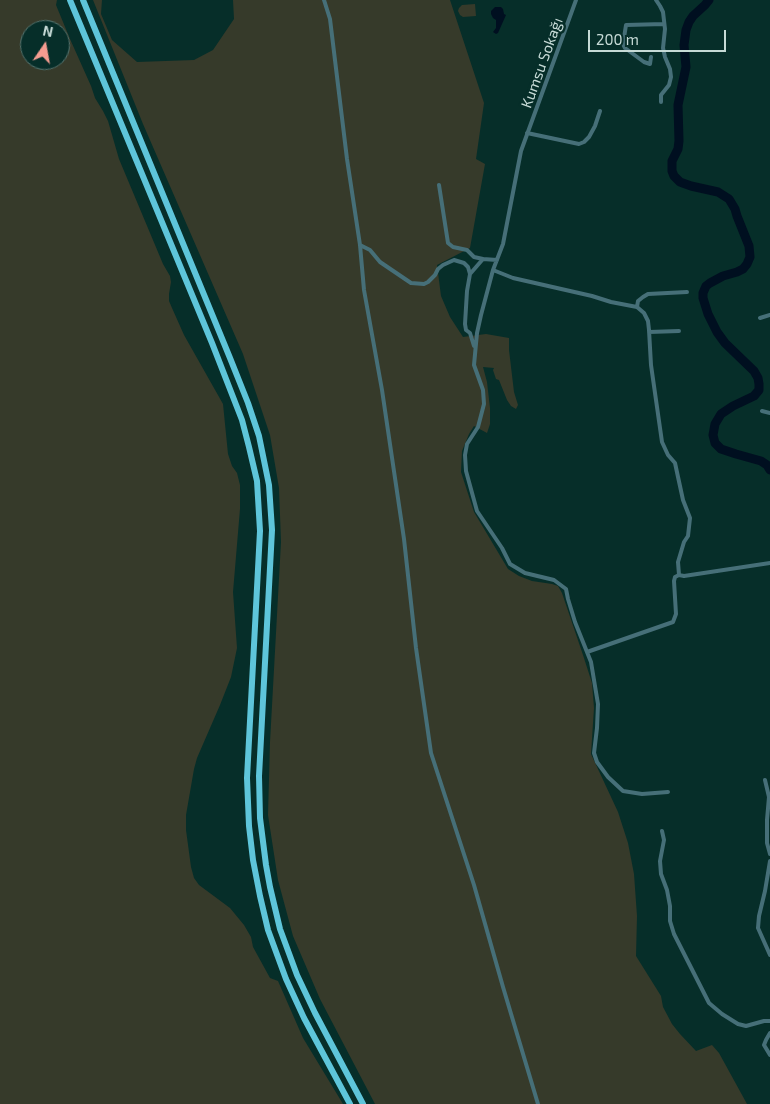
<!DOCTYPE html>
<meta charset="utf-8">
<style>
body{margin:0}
#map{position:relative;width:770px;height:1104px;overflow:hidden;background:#062e29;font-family:"Exo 2",sans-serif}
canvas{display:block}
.north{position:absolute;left:20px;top:20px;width:50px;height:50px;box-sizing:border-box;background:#062e29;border:1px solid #53736e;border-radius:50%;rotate:12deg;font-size:14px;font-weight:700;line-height:20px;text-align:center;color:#c6dad6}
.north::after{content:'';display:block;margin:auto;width:18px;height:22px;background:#f59c90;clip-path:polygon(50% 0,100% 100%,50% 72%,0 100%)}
.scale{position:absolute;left:588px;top:30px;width:138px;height:22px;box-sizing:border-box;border:2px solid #c6dad6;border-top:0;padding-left:6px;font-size:15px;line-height:18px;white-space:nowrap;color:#c6dad6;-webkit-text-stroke:4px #062e29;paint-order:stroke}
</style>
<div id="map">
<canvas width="770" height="1104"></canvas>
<div class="north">N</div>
<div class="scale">200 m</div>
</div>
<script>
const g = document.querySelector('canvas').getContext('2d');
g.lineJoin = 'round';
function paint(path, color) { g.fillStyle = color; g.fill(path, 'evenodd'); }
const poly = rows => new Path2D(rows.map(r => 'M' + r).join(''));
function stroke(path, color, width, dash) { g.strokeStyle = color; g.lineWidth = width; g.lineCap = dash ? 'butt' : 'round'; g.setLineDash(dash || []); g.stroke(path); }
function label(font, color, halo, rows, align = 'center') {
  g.font = font + ' "Exo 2",sans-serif'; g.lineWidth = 5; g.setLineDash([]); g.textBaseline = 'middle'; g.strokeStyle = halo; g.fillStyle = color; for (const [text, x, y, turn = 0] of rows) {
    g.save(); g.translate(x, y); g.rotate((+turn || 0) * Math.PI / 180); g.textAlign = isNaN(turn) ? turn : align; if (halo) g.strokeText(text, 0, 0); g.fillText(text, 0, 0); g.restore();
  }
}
const green = poly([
 [0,0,57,0,56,5,70,39,91,86,95,98,103,111,108,121,119,159,163,264,170,276,171,282,169,294,169,301,172,308,184,335,223,404,228,454,232,466,237,473,240,485,240,509,233,592,237,648,231,677,220,705,197,758,194,769,186,815,186,830,191,867,194,878,199,885,230,908,244,925,251,937,253,947,270,978,278,981,303,1038,343,1104,0,1104],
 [30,30,60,30,60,60,30,60],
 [93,0,102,0,101,14,112,40,137,62,194,60,213,50,234,19,233,0,450,0,484,103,476,159,485,164,470,248,437,265,441,296,450,317,463,337,486,334,509,338,509,350,514,392,518,405,516,409,511,406,507,400,499,380,496,379,493,370,494,368,483,367,487,382,490,408,490,424,487,433,474,426,469,434,462,451,461,472,474,512,508,569,519,576,532,581,552,584,558,586,562,593,583,655,592,683,594,708,591,754,618,812,628,843,634,874,637,916,636,956,661,996,663,1007,672,1024,680,1034,696,1051,712,1045,719,1053,747,1104,375,1104,320,999,293,936,278,880,268,815,270,742,281,542,279,488,270,435,243,354,143,124],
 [475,4,476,16,463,17,460,15,458,11,459,8,462,5]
]);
const water = poly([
 [495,7,501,7,503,9,504,14,506,15,498,33,496,34,493,32,496,28,496,20,493,18,491,14,491,11]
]);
const river = poly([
 [709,0,705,5,693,16,689,22,686,30,684,45,686,67,678,105,679,141,678,149,672,161,672,171,674,176,680,182,691,186,718,192,729,199,735,209,737,216,749,246,750,257,747,264,743,269,737,272,723,276,710,283,706,286,703,293,703,298,708,314,717,332,725,343,754,371,758,378,759,384,759,390,754,396,733,406,721,414,715,424,713,435,715,443,721,449,736,454,761,461,767,465,770,470]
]);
const minor = poly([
 [324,0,330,19,347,159,360,245,364,290,382,390,404,539,416,648,431,753,474,885,503,987,538,1104],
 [576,0,521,151,503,244,493,270,481,315,477,333,474,365,483,390,484,404,478,427,467,444,465,455,466,471,477,511,502,548,510,564,525,573,554,580,566,589,568,599,575,622,591,662,598,704,597,728,594,753,597,762,608,777,623,791,642,794,668,792],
 [656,0,660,6,663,12,665,29,663,48,665,57,670,69,671,77,669,85,661,95,661,102],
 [651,57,650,64,644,62,625,48,623,44,626,25,664,24],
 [527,133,579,144,584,142,589,137,595,126,600,111],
 [439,185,448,243,453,247,467,250,474,257,483,259],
 [360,245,370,250,380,262,411,283,424,284,428,282,435,275,438,269,443,265,454,260,464,263,468,267,470,274],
 [493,270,513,278,592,296,611,302,637,307,644,313,648,321,649,330,651,365,662,442,668,455,675,463,683,500,690,518,688,536,684,542,678,562,679,575],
 [637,307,638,301,643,297,648,294,687,292],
 [760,318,770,315],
 [649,332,679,331],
 [474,346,470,333,466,330,465,324,467,291,470,274,483,259,497,260],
 [762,411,770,413],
 [587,652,673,622,676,614,674,581,675,577,679,575,684,576,770,563],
 [765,780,769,797,767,820,767,843,770,854],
 [662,831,664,840,660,861,661,874,667,890,670,906,670,921,674,934,709,1003,722,1014,738,1024,746,1026,764,1021,770,1021],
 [770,861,765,891,759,916,758,928,770,955],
 [770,1033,766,1040,764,1045,770,1055]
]);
const trunk = poly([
 [70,0,212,343,242,420,249,447,257,481,260,531,247,778,249,826,253,860,260,896,268,930,286,979,304,1018,350,1104],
 [83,0,230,358,248,403,259,436,269,485,272,530,259,776,260,818,266,865,270,887,280,929,297,975,315,1013,363,1104]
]);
const streetNames = [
 ["Kumsu Sokağı",542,63,-70]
];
paint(green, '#363a2a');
paint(water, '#000f20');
stroke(river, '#000f20', 9);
stroke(minor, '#466f78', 4);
stroke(trunk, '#5ec5da', 6);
label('15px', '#c6dad6', '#062e29', streetNames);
</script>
